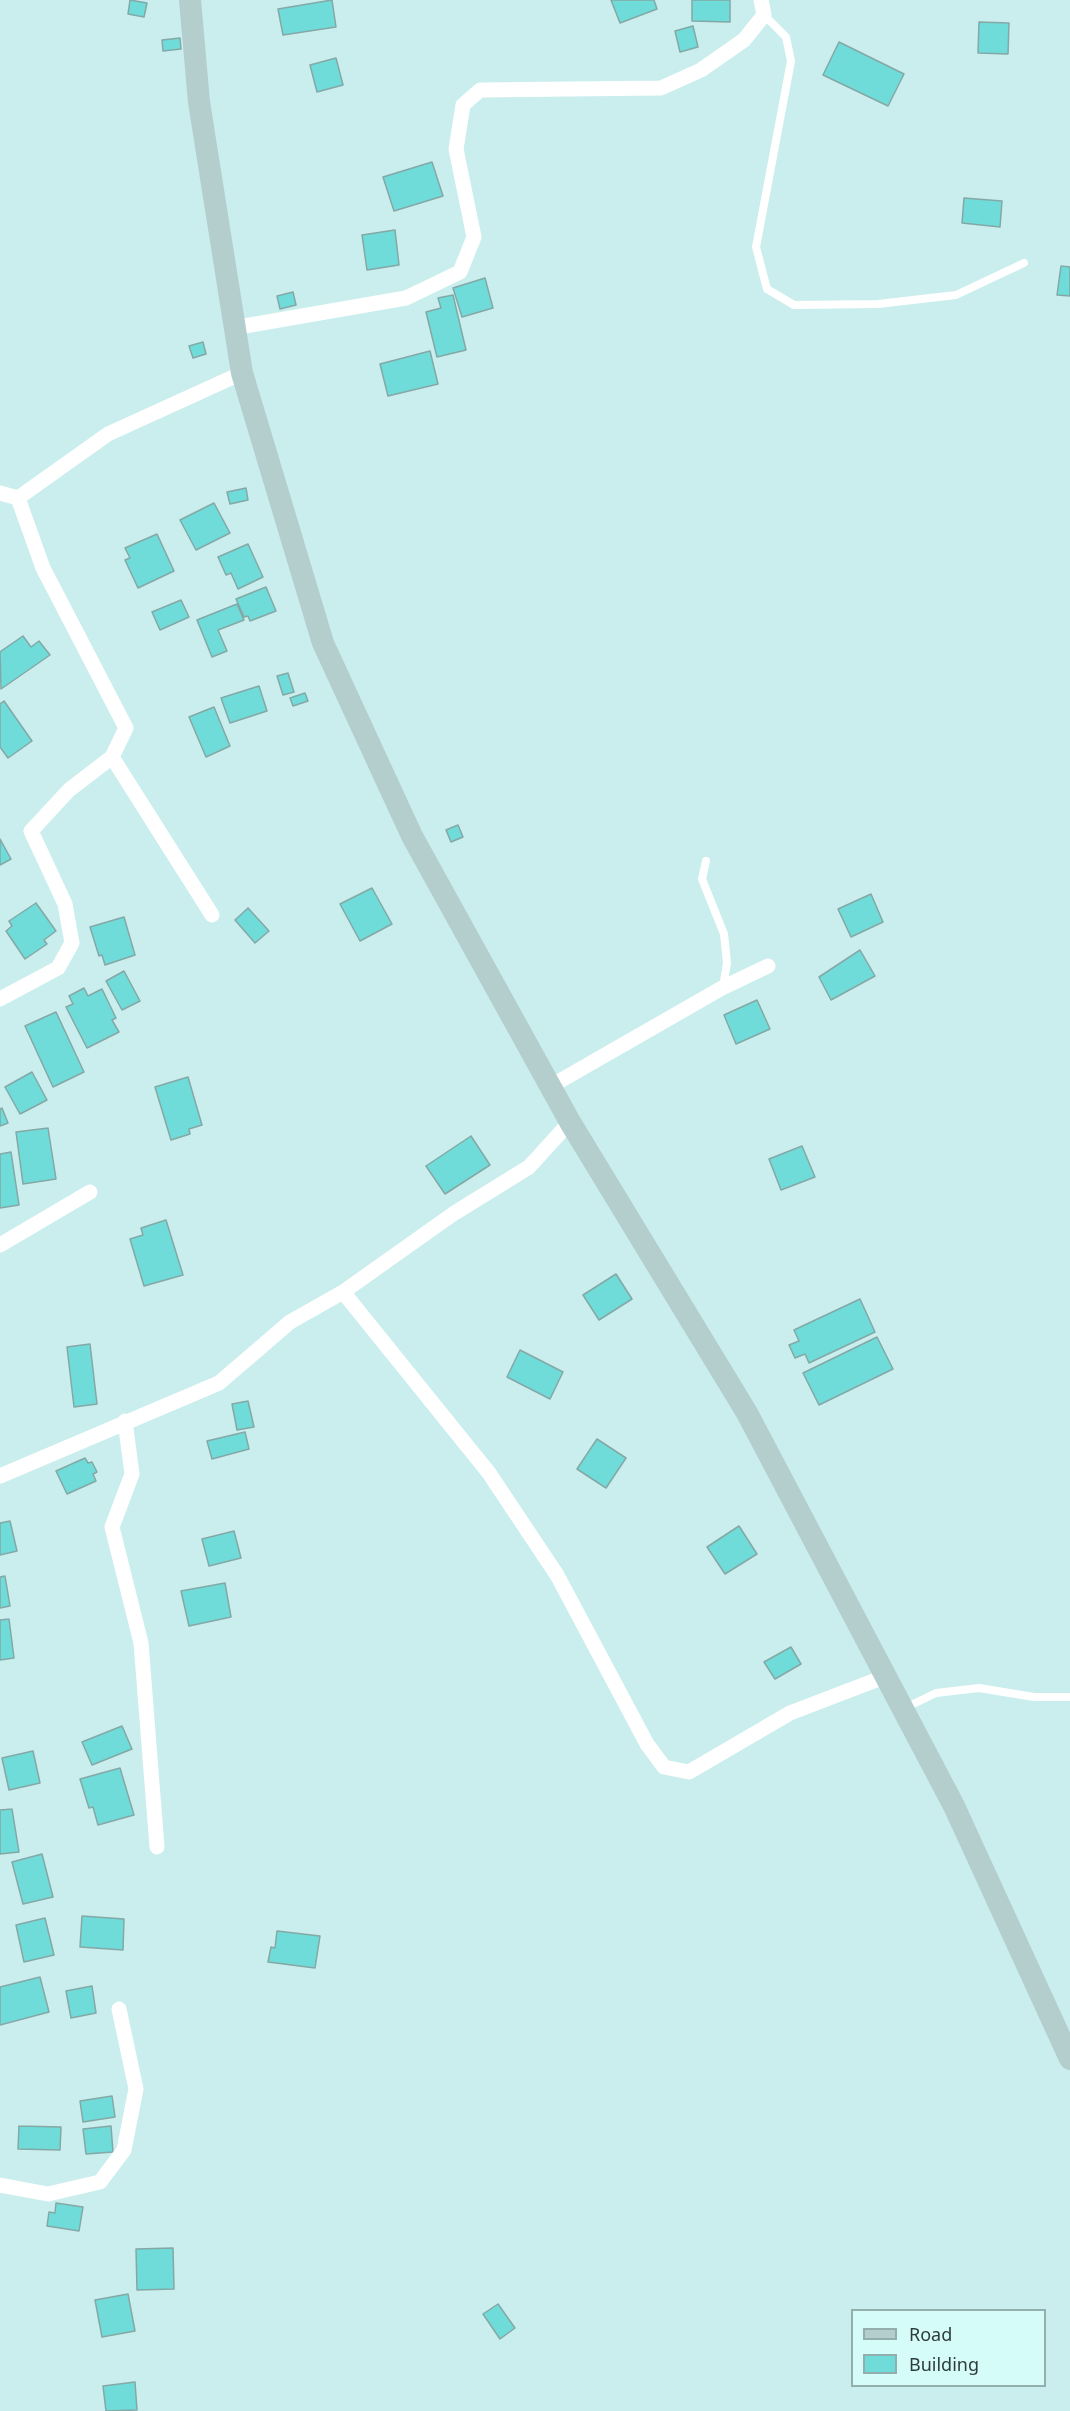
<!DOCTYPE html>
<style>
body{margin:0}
#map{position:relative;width:1070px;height:2411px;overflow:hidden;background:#c9eeed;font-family:"Noto Sans",sans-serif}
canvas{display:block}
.legend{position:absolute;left:851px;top:2309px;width:195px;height:78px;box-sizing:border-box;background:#d6fcfa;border:2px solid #92afae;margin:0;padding:8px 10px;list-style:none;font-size:18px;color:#2d3c3c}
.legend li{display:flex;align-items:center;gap:12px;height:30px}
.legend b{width:30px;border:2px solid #92afae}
</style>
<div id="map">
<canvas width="1070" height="2411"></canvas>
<ul class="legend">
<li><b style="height:8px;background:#b3cecd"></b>Road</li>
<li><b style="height:16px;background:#6fdcd9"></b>Building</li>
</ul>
</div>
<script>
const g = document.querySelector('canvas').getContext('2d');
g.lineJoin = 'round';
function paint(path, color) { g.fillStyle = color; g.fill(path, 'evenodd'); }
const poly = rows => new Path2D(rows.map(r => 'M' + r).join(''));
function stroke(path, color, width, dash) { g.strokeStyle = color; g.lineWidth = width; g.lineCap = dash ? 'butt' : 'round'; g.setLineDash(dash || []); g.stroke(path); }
const building = poly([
 [130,0,147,3,144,17,128,14,130,0],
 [332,0,336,27,283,35,278,9,332,0],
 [611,0,654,0,657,9,620,23,611,0],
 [692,0,730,0,730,22,692,21,692,0],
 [979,22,1009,23,1008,54,978,53,979,22],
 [693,26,698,47,680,52,675,31,693,26],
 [180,38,181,49,163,51,162,40,180,38],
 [839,42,904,74,888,106,823,75,839,42],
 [336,58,343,85,317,92,310,65,336,58],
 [432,162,443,196,394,211,383,177,432,162],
 [964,198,1002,201,1000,227,962,223,964,198],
 [395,230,399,265,367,270,362,235,395,230],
 [1061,266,1070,267,1070,296,1057,295,1061,266],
 [485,278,493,308,462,317,453,288,485,278],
 [293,292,296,305,280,309,277,296,293,292],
 [453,295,466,350,437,357,426,312,441,308,438,298,453,295],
 [203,342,206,354,193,358,189,346,203,342],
 [430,351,438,384,388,396,380,364,430,351],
 [246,488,248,500,230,504,227,492,246,488],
 [214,503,230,533,196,550,180,520,214,503],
 [157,534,174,571,138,588,125,560,130,558,125,548,157,534],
 [248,544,263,577,238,589,231,573,226,575,218,557,248,544],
 [266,587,276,611,250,621,248,616,244,617,236,599,266,587],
 [181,600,189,617,160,630,152,612,181,600],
 [237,604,244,620,218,630,227,651,212,657,197,620,237,604],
 [23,636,31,647,39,641,50,655,1,689,0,652,23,636],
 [288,673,294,692,283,695,277,676,288,673],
 [259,686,267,711,230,723,221,698,259,686],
 [305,693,308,701,293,706,290,698,305,693],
 [4,701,32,741,8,758,0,747,0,704,4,701],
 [214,707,230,746,206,757,189,717,214,707],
 [458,825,463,837,451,842,446,830,458,825],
 [0,839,11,859,0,865,0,839],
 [372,888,392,924,360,941,340,904,372,888],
 [871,894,883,922,851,937,838,909,871,894],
 [36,903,56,931,44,940,47,944,25,959,6,931,12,926,9,921,36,903],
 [248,908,269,931,255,943,235,920,248,908],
 [124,917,135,955,105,965,102,955,99,956,90,927,124,917],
 [860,950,875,976,831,1000,819,977,860,950],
 [124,971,140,1001,122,1010,106,981,124,971],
 [84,988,88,996,102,989,116,1018,112,1020,119,1032,87,1048,66,1007,73,1004,69,996,84,988],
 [757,1000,770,1029,736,1044,724,1015,757,1000],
 [56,1012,84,1072,53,1087,25,1026,56,1012],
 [32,1072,47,1100,20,1114,5,1087,32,1072],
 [188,1077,202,1125,189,1129,190,1134,171,1140,155,1087,188,1077],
 [2,1108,8,1123,0,1126,0,1109,2,1108],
 [48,1128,56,1179,23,1184,16,1132,48,1128],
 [471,1136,490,1165,445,1194,426,1166,471,1136],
 [802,1146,815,1177,781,1190,769,1159,802,1146],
 [11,1152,19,1205,0,1208,0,1154,11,1152],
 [166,1220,183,1275,144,1286,130,1239,143,1235,141,1228,166,1220],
 [616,1274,632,1299,599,1320,583,1295,616,1274],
 [860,1299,875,1332,809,1363,805,1354,795,1358,789,1345,799,1341,794,1330,860,1299],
 [877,1337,893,1369,819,1405,803,1373,877,1337],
 [90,1344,97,1404,74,1407,67,1347,90,1344],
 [520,1350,563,1372,550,1399,507,1377,520,1350],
 [248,1401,254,1427,237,1430,232,1404,248,1401],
 [245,1432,249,1449,212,1459,207,1441,245,1432],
 [597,1439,626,1458,606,1488,577,1469,597,1439],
 [85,1458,88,1463,92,1462,97,1472,93,1474,96,1481,67,1494,56,1471,85,1458],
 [10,1521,17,1551,0,1555,0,1523,10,1521],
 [739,1526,757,1554,725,1574,707,1547,739,1526],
 [234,1531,241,1558,209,1566,202,1539,234,1531],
 [5,1576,10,1606,0,1608,0,1577,5,1576],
 [225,1583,231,1617,189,1626,181,1591,225,1583],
 [9,1619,14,1658,0,1660,0,1620,9,1619],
 [791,1647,801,1664,775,1679,764,1662,791,1647],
 [122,1726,132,1749,92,1765,82,1742,122,1726],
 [33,1751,40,1783,9,1790,2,1758,33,1751],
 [120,1768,134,1815,98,1825,93,1807,89,1808,80,1779,120,1768],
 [12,1809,19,1852,0,1854,0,1810,12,1809],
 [42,1854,53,1897,23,1904,12,1862,42,1854],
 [82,1916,124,1919,123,1950,80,1947,82,1916],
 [45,1918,54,1955,24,1962,16,1925,45,1918],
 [277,1931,320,1936,315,1968,268,1962,271,1947,275,1948,277,1931],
 [40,1977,49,2012,0,2025,0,1987,40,1977],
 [92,1986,96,2013,71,2018,66,1991,92,1986],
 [112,2096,115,2117,83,2122,80,2101,112,2096],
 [19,2126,61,2127,60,2150,18,2149,19,2126],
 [111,2126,113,2152,86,2154,83,2129,111,2126],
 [56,2203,83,2207,79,2231,47,2226,49,2212,55,2213,56,2203],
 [173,2248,174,2289,137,2290,136,2249,173,2248],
 [128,2294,135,2331,102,2337,95,2300,128,2294],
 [498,2304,515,2328,500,2339,483,2314,498,2304],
 [135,2382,137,2410,106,2411,103,2386,135,2382]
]);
const lane = poly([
 [764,15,786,37,791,61,756,247,767,289,794,305,878,304,956,295,1024,263],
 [706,861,702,879,724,934,727,963,723,987],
 [905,1708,936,1693,979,1688,1034,1697,1070,1697]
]);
const street = poly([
 [233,328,406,298,460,272,474,237,456,149,463,105,480,90,661,88,701,70,744,40,764,15,761,0],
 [0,493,18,498],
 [112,757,212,915],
 [0,999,58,968,72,943,65,904,31,831,69,790,112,757,126,728,43,568,18,498,108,434,242,373],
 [551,1086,722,988,768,966],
 [0,1245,90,1192],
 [343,1292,489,1473,557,1575,647,1744,664,1767,689,1772,790,1713,884,1677],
 [125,1421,132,1474,112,1527,141,1643,157,1847],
 [0,1476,219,1383,290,1322,343,1292,453,1214,529,1167,570,1122],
 [0,2185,48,2194,100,2182,124,2150,136,2089,119,2009]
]);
const secondary = poly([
 [190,0,199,102,242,373,323,643,412,836,570,1122,747,1413,954,1806,1070,2059]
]);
paint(building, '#6fdcd9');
stroke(building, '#84a8a6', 1.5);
stroke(lane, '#fff', 8);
stroke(street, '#fff', 15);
stroke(secondary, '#b3cecd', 22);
</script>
